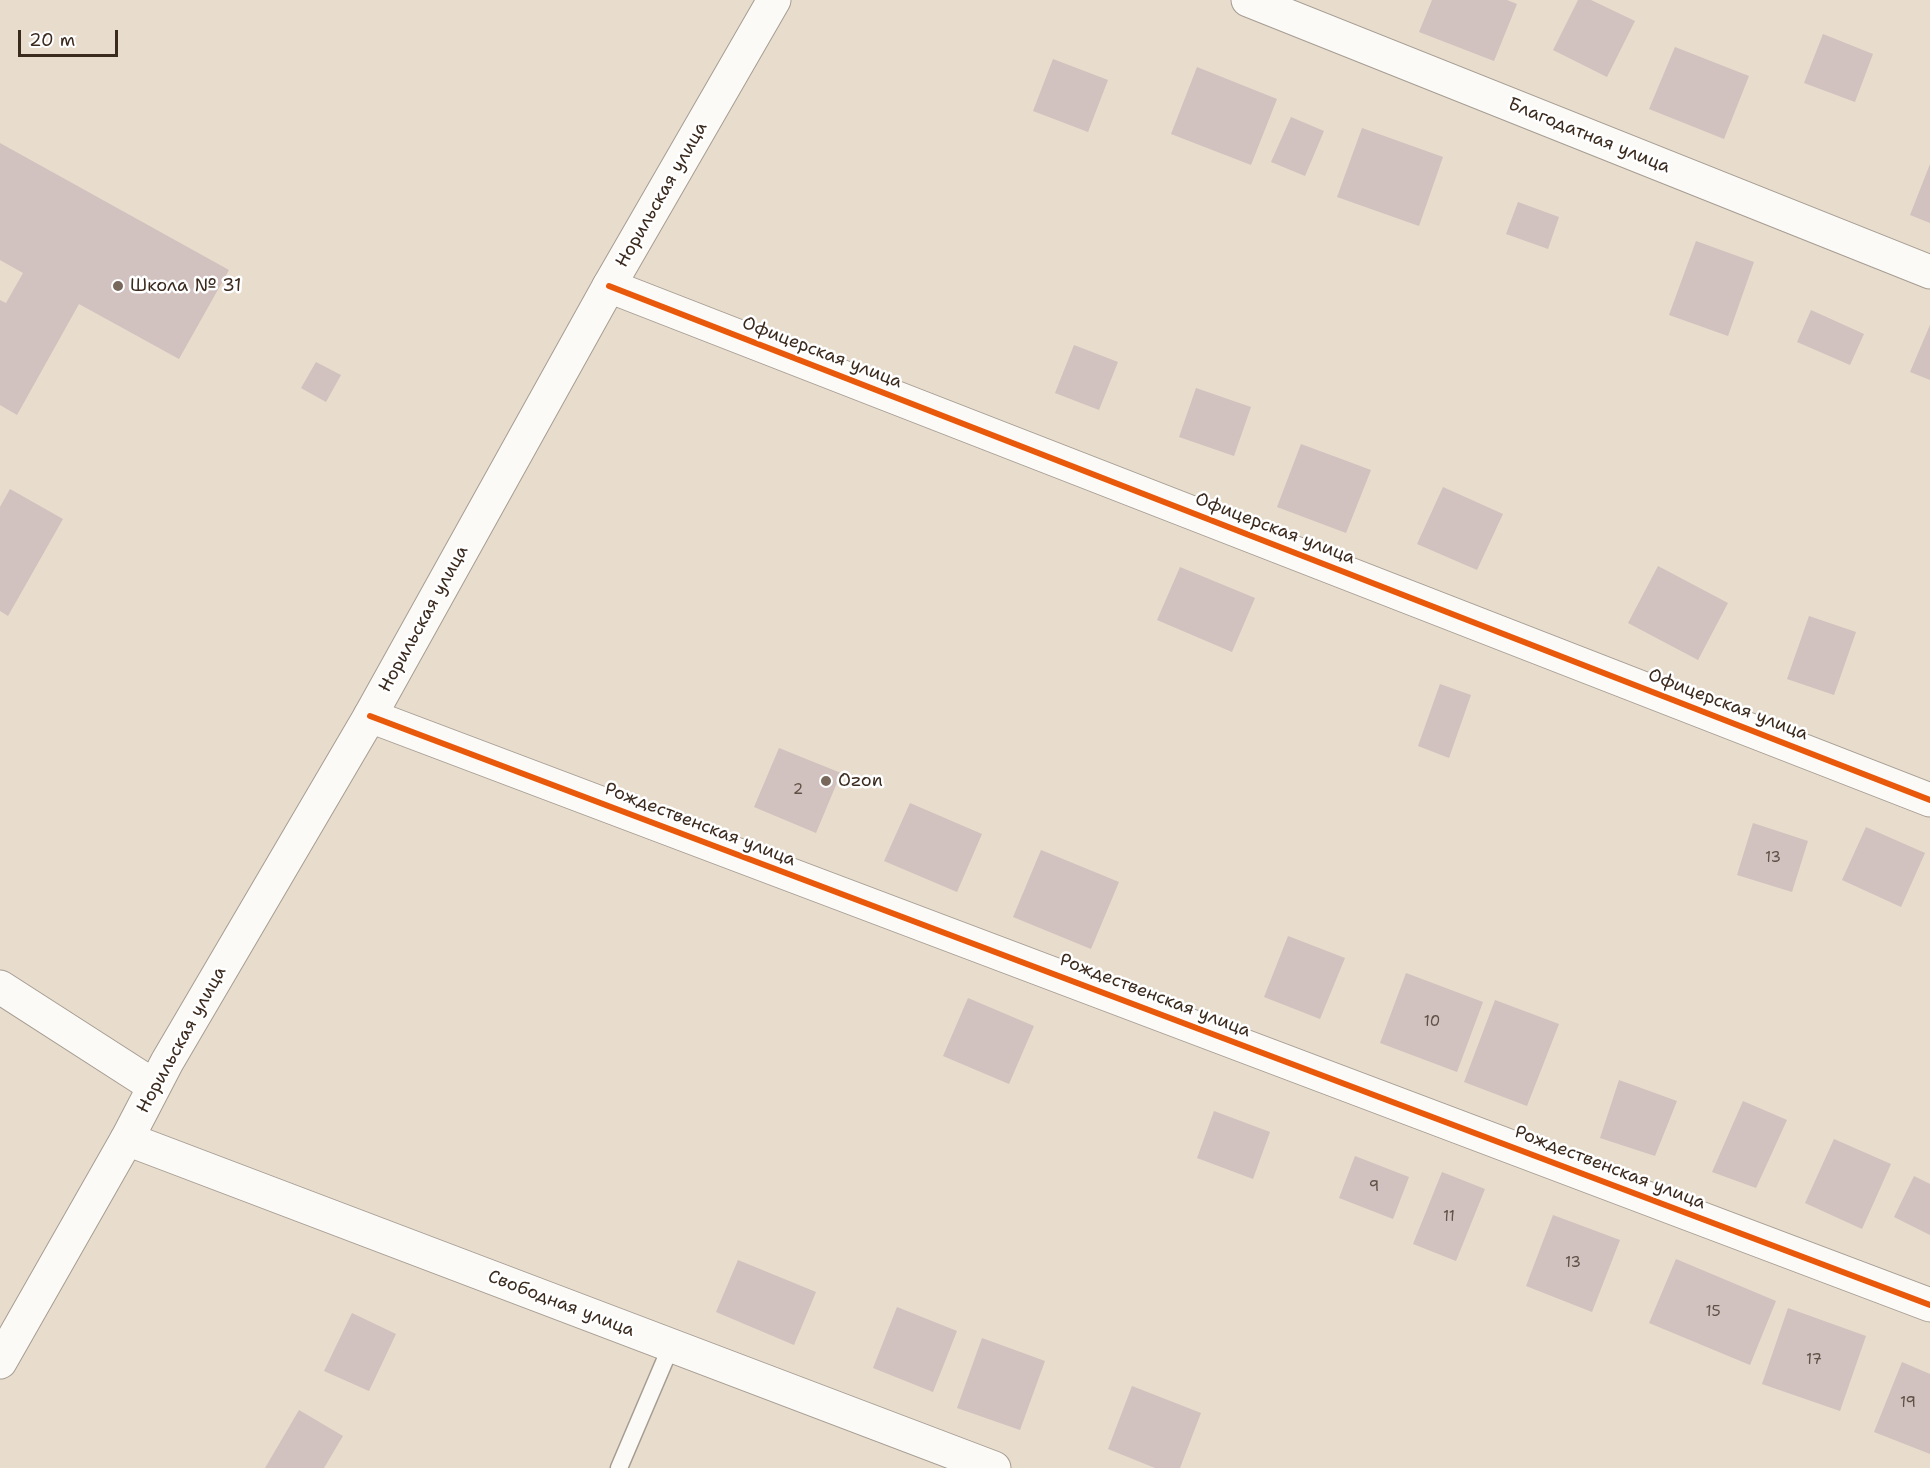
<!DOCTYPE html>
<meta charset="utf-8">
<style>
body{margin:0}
#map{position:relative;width:1930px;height:1468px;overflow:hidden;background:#e8dccc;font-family:"Shantell Sans",sans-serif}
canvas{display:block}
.scale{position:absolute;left:18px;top:30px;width:100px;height:27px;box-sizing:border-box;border:3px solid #3b2a1e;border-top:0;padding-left:8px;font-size:18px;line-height:21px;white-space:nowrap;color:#3b2a1e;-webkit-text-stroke:4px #fff;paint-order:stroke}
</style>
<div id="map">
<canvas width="1930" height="1468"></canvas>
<div class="scale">20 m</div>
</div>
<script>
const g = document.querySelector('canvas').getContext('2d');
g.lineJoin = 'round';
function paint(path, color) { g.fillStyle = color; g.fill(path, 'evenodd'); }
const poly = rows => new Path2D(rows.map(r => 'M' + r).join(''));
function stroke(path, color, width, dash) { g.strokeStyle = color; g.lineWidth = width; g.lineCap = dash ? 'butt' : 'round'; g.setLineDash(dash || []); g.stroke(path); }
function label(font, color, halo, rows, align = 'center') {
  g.font = font + ' "Shantell Sans",sans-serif'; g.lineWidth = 5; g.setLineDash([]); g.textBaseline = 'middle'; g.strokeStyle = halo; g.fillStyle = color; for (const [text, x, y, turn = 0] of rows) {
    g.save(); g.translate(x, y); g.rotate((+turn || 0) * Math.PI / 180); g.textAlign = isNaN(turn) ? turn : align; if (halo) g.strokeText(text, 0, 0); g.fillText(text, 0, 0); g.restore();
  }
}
const building = poly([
 [1432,0,1507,0,1517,4,1494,61,1419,32],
 [1578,0,1591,0,1635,21,1607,77,1553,50],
 [1823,34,1873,54,1855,102,1804,83],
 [1675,47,1749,76,1724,139,1649,109],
 [1053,59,1108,80,1088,132,1033,111],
 [1197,67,1277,99,1251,165,1171,134],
 [1291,117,1324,131,1305,176,1271,162],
 [1362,128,1443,157,1419,226,1337,197],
 [0,143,229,270,179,359,79,304,17,415,0,405,0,300,6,303,23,273,0,260],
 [1930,164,1930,223,1910,215],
 [1518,202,1559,217,1548,249,1506,234],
 [1696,241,1754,262,1728,336,1669,315],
 [1811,310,1864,334,1850,365,1797,342],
 [1930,325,1930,380,1910,372],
 [1074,345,1118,362,1099,410,1055,393],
 [316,362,341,375,326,402,301,388],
 [1196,388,1251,407,1234,456,1179,437],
 [1301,444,1371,470,1346,533,1277,507],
 [1443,487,1503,514,1477,570,1417,544],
 [10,489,63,519,8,616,0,611,0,507],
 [1658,566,1728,603,1698,660,1628,623],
 [1180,567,1255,598,1232,652,1157,620],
 [1809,616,1856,632,1834,695,1787,679],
 [1440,684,1471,695,1449,758,1418,746],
 [779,748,841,773,816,833,754,807],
 [910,803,982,834,957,892,884,861],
 [1753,823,1808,841,1792,892,1737,875],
 [1866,827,1925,853,1901,907,1842,880],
 [1041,850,1119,882,1091,949,1013,917],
 [1288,936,1345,958,1320,1019,1264,997],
 [1406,973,1483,1002,1457,1072,1380,1043],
 [968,998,1034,1026,1009,1084,943,1056],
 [1495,1000,1559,1024,1527,1106,1464,1082],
 [1619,1080,1677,1101,1655,1156,1600,1138],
 [1743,1101,1787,1120,1756,1188,1712,1172],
 [1214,1111,1270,1132,1253,1179,1197,1158],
 [1834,1139,1891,1164,1862,1229,1805,1203],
 [1355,1156,1409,1177,1393,1219,1339,1198],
 [1442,1172,1485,1189,1456,1261,1413,1244],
 [1914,1176,1930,1184,1930,1235,1894,1217],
 [1553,1215,1620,1240,1592,1312,1526,1286],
 [1676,1259,1776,1301,1750,1365,1649,1323],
 [738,1260,816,1292,794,1345,716,1312],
 [897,1307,957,1331,933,1392,873,1368],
 [1788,1308,1866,1336,1840,1411,1762,1384],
 [352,1313,396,1334,369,1391,324,1371],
 [982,1338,1045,1361,1020,1430,957,1408],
 [1902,1362,1930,1374,1930,1454,1874,1432],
 [1132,1386,1201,1413,1180,1468,1155,1468,1108,1449],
 [299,1410,343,1436,324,1468,265,1468]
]);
const service = poly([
 [619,1468,671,1346]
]);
const minor = poly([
 [1248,0,1930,272],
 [609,286,1930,800],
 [370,716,1930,1305],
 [0,987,154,1086],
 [127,1139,994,1468]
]);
const primary = poly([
 [0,1362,127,1139,167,1062,370,716,609,286,774,0]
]);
const cycleway = poly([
 [609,286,1930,800],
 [370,716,1930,1305]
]);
const markers = [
 [118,286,6,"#78685b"],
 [826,781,6,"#78685b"]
];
const numberNames = [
 ["2",798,790],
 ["13",1773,858],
 ["10",1432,1022],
 ["9",1374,1187],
 ["11",1449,1217],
 ["13",1573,1263],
 ["15",1713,1312],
 ["17",1814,1360],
 ["19",1908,1403]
];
const streetNames = [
 ["Благодатная улица",1589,136,22],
 ["Норильская улица",662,195,-60],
 ["Офицерская улица",822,353,21],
 ["Офицерская улица",1275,529,21],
 ["Норильская улица",424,619,-61],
 ["Офицерская улица",1728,705,21],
 ["Рождественская улица",700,825,21],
 ["Рождественская улица",1155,996,21],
 ["Норильская улица",182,1040,-61],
 ["Рождественская улица",1610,1168,21],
 ["Свободная улица",561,1304,21]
];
const poiNames = [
 ["Школа № 31",130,286],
 ["Ozon",838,781]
];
paint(building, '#d1c1bf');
stroke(service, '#a59d92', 19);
stroke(minor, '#a59d92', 35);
stroke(primary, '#a59d92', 35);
stroke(service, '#fcfaf7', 16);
stroke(minor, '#fcfaf7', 33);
stroke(primary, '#fcfaf7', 33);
stroke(cycleway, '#e8590c', 6);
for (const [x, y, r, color] of markers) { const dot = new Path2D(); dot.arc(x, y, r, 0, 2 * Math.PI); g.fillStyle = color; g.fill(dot); stroke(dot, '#fff', 2); }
label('15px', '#605046', null, numberNames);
label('18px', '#3b2a1e', '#fff', streetNames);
label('18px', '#3b2a1e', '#fff', poiNames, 'left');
</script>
